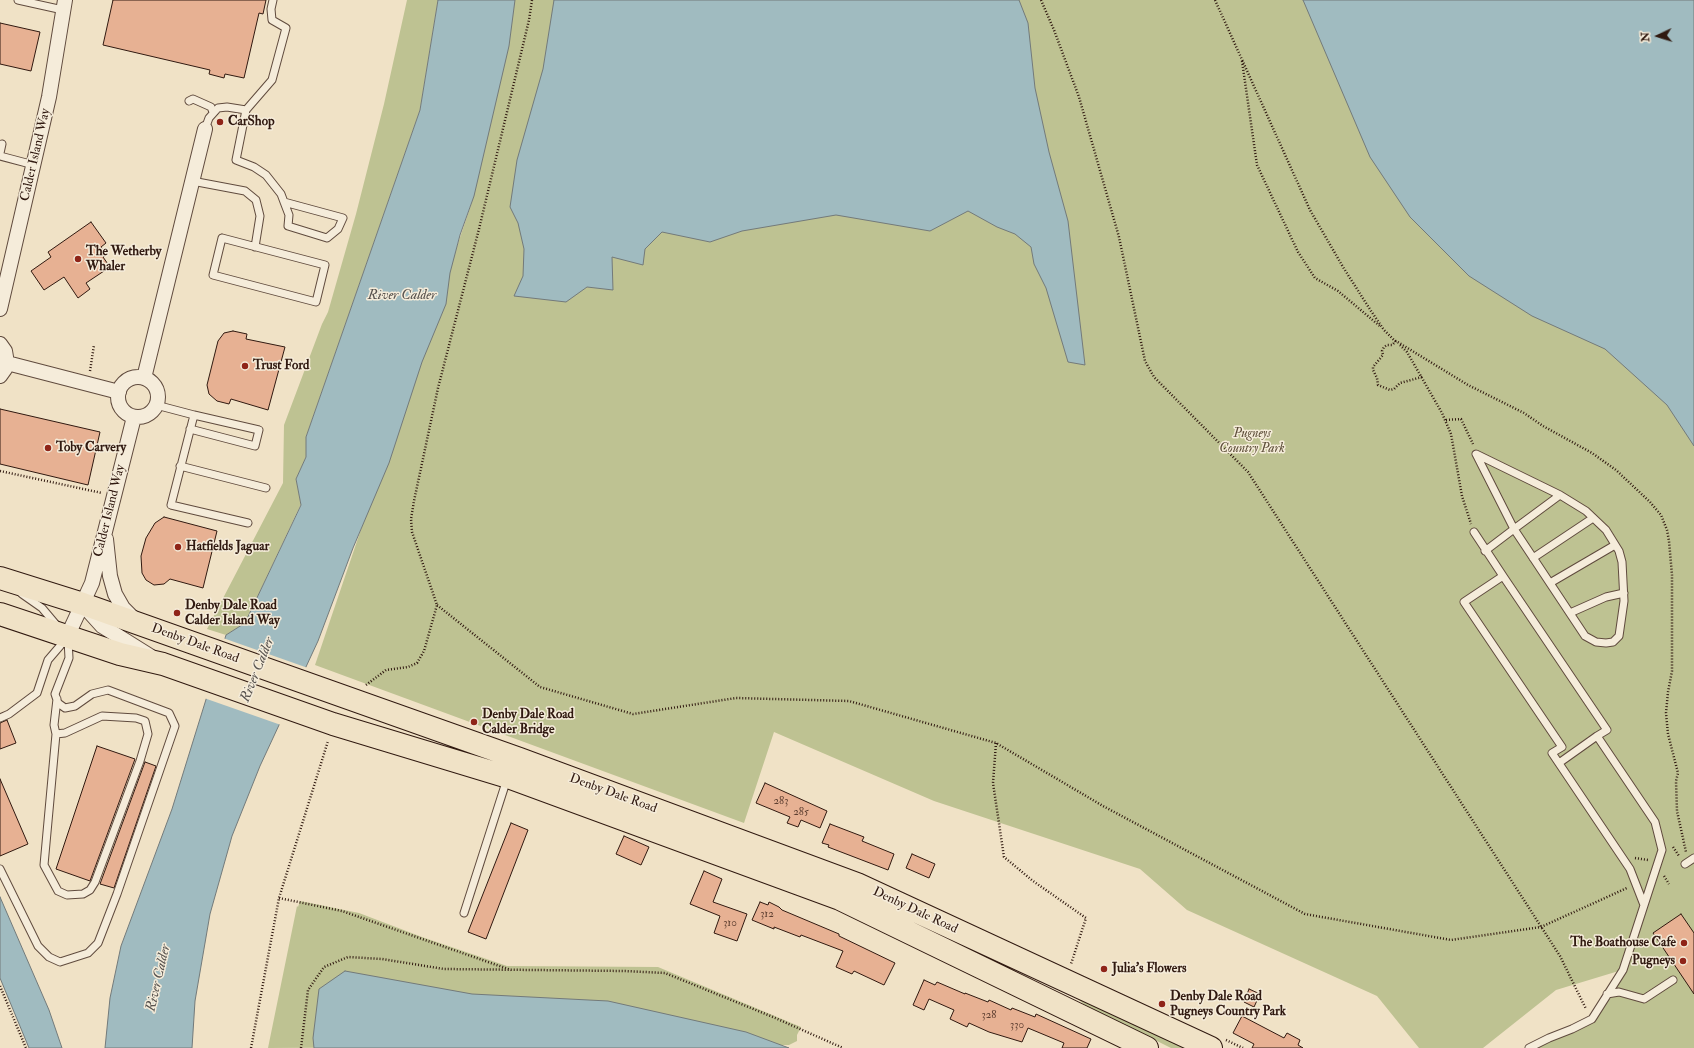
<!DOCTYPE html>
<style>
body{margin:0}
#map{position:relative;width:1694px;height:1048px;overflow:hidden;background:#f0e2c6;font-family:"IM FELL Double Pica",serif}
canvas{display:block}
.north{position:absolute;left:1638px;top:16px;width:40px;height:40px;-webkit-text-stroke:3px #f5ecda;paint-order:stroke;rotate:266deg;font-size:11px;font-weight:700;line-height:16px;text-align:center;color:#301910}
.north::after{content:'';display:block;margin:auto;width:14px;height:18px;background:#301910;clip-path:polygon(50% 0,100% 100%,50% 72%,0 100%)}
</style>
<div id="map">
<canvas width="1694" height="1048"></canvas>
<div class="north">N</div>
</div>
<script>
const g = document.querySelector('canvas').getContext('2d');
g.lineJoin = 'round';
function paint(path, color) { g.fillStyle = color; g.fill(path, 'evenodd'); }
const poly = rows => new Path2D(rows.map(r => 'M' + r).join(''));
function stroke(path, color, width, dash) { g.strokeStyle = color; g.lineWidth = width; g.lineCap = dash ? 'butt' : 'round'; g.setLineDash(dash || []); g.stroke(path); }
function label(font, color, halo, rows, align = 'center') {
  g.font = font + ' "IM FELL Double Pica",serif'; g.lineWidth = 3; g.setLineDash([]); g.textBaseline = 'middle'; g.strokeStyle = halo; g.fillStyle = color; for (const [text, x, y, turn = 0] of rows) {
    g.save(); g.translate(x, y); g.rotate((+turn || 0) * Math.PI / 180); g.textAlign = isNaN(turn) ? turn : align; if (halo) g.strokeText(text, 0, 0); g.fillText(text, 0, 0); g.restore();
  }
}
const green = poly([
 [407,0,438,0,420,110,306,437,306,457,296,479,301,504,245,623,226,635,207,629,283,483,284,425,322,324,328,312,356,214,384,104],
 [495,0,1694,0,1694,1048,1529,1048,1592,1019,1622,970,1556,990,1483,1048,1419,1048,1377,996,1187,910,1140,869,934,801,774,732,744,823,315,665,471,205],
 [300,901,359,913,422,937,507,966,658,967,801,1027,797,1035,797,1041,789,1045,268,1048,297,906,298,907],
 [1073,995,1191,1048,1171,1048,1085,1005]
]);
const water = poly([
 [438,0,515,0,509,46,474,196,460,235,450,273,446,304,422,362,389,463,353,548,318,641,260,766,232,836,210,914,195,1001,192,1048,105,1048,110,998,121,946,172,809,226,635,245,623,301,505,296,479,306,457,306,437,420,110,438,0],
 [554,0,1019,0,1028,23,1035,88,1049,152,1068,221,1085,365,1068,362,1046,288,1034,264,1031,247,1015,234,997,227,968,211,930,231,836,215,742,231,710,242,662,232,645,249,643,265,612,257,613,290,587,287,566,302,514,296,523,276,524,249,518,223,510,207,517,160,543,69,554,0],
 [1303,0,1694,0,1694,446,1667,405,1605,349,1532,316,1469,276,1410,217,1370,157,1303,0],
 [0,897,49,1010,62,1048,29,1048,0,978,0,897],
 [345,971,472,994,608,1001,746,1032,789,1048,314,1048,313,1038,319,989,345,971]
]);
const pier = poly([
 [223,638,308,668,281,725,204,698]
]);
const building = poly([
 [113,0,266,0,263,14,259,13,244,78,225,74,224,78,209,74,210,70,103,45,113,0],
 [0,23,40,32,31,71,0,64,0,23],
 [91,222,106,243,101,247,106,255,103,257,110,267,86,283,90,289,78,298,64,277,44,290,31,271,51,257,48,252,91,222],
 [233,331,247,334,246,339,285,347,268,410,231,399,229,404,217,401,209,394,207,385,218,341,224,333,233,331],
 [0,409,100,432,88,485,0,464,0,409],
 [164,517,217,531,203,588,170,579,164,584,154,585,146,580,142,573,141,556,146,538,155,523,164,517],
 [7,720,16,743,0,749,0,723,7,720],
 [97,746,135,759,90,881,56,869,97,746],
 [145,762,156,766,114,888,100,884,145,762],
 [0,779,28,844,0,856,0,779],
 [765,783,827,811,820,828,801,820,798,827,787,823,790,817,756,803,765,783],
 [511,823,528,830,486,939,468,932,511,823],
 [830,824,864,837,862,841,894,854,888,870,828,847,829,845,822,843,830,824],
 [624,836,649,847,641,865,616,854,624,836],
 [912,854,935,864,929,878,906,868,912,854],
 [704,871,722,879,713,902,747,914,737,941,714,933,720,916,690,904,704,871],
 [760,902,768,905,769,902,779,907,782,910,839,934,839,936,895,963,884,985,854,971,852,974,836,967,843,951,801,935,800,937,774,927,774,929,752,920,760,902],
 [1681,914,1694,933,1694,994,1653,933,1681,914],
 [924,980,935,985,937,982,965,994,965,993,988,1002,989,1000,1011,1010,1012,1008,1035,1017,1036,1014,1091,1039,1087,1048,1062,1048,1064,1043,1028,1028,1022,1042,989,1032,969,1023,967,1027,950,1019,954,1010,929,999,924,1010,913,1005,924,980],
 [1249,989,1260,994,1254,1007,1244,1002,1249,989],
 [1242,1016,1284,1038,1287,1033,1300,1040,1298,1045,1303,1048,1252,1048,1254,1044,1233,1033,1242,1016]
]);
const path = poly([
 [1041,0,1054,30,1079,97,1119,237,1145,361,1154,377,1248,472,1560,956,1586,1009],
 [1215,0,1310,210,1343,267,1371,311,1384,330,1396,342],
 [1242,61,1257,165,1298,252,1315,278,1338,291,1381,327],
 [1400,345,1407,352,1442,413,1451,434,1462,496,1471,524],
 [90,371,94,345],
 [1422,377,1400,383,1394,389,1390,390,1378,385,1377,378,1373,370,1373,367,1383,355,1382,351,1384,347,1387,345,1392,345,1396,341,1468,385,1524,413,1543,426,1592,453,1616,470,1650,502,1661,515,1667,530,1669,541,1672,575,1672,671,1668,692,1666,713,1668,734,1678,773,1676,781,1677,811,1686,852],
 [1446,420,1461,419,1473,444],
 [0,471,102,493],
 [437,605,540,687,633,714,736,698,849,701,996,743,1103,806,1305,914,1451,940,1541,927,1627,888],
 [366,685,386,670,408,667,417,663,424,651,437,605,412,532,411,519,414,501,438,388,479,229,529,20,532,0],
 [996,743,993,783,1004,857,1033,881,1086,918,1071,964],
 [1673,847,1679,856],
 [1635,858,1648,860],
 [1664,876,1669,884],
 [279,898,342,911,511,970],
 [0,986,26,1048],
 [1226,1040,1243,1048],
 [251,1048,279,898,328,741],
 [301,1048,308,990,324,967,348,957,382,959,444,969,625,971,665,973,773,1017,843,1048]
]);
const service = poly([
 [18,0,63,10],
 [273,0,271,9,272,20,286,28,272,80,246,110,236,160,254,167,266,175,281,194,284,202,289,215,288,226,327,238,338,229,343,218,284,202],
 [189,101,193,99,211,107,213,112],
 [205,129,209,118,218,108,227,107,246,110],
 [0,153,2,144],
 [0,156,34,165],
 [192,181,245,191,256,200,260,216,255,247],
 [222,238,325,265,316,302,213,275,222,238],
 [156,405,194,415,171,505,248,523],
 [190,429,255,446,259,430,194,415],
 [180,466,266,488],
 [1474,532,1503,576],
 [1485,551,1514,529,1560,495,1586,511,1606,530,1619,551,1622,562,1624,601,1619,636,1613,642,1606,643,1596,642,1585,636,1514,529,1476,454,1560,495],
 [1533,558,1593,518],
 [1550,583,1615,545],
 [22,594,42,608,58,627],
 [1570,613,1606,597,1624,593],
 [0,718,9,714,37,693,48,660,66,639],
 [56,734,65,733,102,716,136,718,145,721,148,734,140,761,95,882,90,890,83,894,67,895,58,891,44,865,56,734,54,725,57,699],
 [1559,763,1597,736],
 [1685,864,1694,858],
 [0,869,38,946,49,957,60,962,88,953,98,943,117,894,175,726,169,713,108,690,92,694,75,706,65,708,58,703,55,694,69,658,68,640],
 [464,913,507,779],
 [1607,994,1619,992,1644,999,1673,980],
 [1529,1048,1549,1038,1572,1029,1592,1019,1623,970,1662,850,1655,822,1597,736,1607,730,1503,576,1464,602,1562,747,1552,753,1630,869,1644,905]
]);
const minor = poly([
 [0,309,49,97,65,0],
 [0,344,5,351,7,363,5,369,0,376],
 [7,363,119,392],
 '118 397a20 20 0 1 1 40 0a20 20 0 1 1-40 0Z',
 [144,378,205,129],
 [106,539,110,576,115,594,123,608,135,620],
 [84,606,102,626,150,656],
 [67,637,92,583,134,417]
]);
const primary = poly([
 [0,578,83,604,520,759,857,884,1211,1048],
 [0,614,120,654,163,664,333,724,508,777,840,899,1147,1048]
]);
const markers = [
 [220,122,4,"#8f2418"],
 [78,259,4,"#8f2418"],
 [245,366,4,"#8f2418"],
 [48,448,4,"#8f2418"],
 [178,547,4,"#8f2418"],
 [177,613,4,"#8f2418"],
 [474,722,4,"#8f2418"],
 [1684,943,4,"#8f2418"],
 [1683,961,4,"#8f2418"],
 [1104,969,4,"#8f2418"],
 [1162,1004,4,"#8f2418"]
];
const numberNames = [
 ["283",781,802],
 ["285",801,813],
 ["312",767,915],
 ["310",730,924],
 ["328",989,1016],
 ["330",1017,1026]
];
const poiNames = [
 ["CarShop",228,122],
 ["The Wetherby",86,252],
 ["Whaler",86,267],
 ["Trust Ford",253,366],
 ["Toby Carvery",56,448],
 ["Hatfields Jaguar",186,547],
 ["Denby Dale Road",185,606],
 ["Calder Island Way",185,621],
 ["Denby Dale Road",482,715],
 ["Calder Bridge",482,730],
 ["The Boathouse Cafe",1676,943,"right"],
 ["Pugneys",1675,961,"right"],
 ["Julia's Flowers",1112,969],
 ["Denby Dale Road",1170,997],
 ["Pugneys Country Park",1170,1012]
];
const streetNames = [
 ["Calder Island Way",36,155,-77],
 ["Calder Island Way",110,511,-76],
 ["Denby Dale Road",195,644,20],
 ["Denby Dale Road",613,794,20],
 ["Denby Dale Road",915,911,25]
];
const parkNames = [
 ["Pugneys",1252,434],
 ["Country Park",1252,449]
];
const waterNames = [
 ["River Calder",402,296],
 ["River Calder",258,670,-68],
 ["River Calder",159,978,-77]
];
paint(green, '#bec292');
paint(water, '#a0bbc0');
stroke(water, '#737a7a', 1);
paint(pier, '#f0e2c6');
paint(building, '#e7b193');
stroke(building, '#301910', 1);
stroke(service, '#604b3e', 9);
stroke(minor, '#604b3e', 16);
stroke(primary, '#301910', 24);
stroke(path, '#301910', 2.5, [1, 2]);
stroke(service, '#f5ecda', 7);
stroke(minor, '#f5ecda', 14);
stroke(primary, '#f0e2c6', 22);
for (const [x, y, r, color] of markers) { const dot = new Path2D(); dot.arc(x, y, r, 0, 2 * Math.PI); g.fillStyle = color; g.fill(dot); stroke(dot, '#f5ecda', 1.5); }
label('11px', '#5e3f31', null, numberNames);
label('bold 13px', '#301910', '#f5ecda', poiNames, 'left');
label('13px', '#301910', '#f5ecda', streetNames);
label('italic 13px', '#5b4c37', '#f5ecda', parkNames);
label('italic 14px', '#57524e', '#f5ecda', waterNames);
</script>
